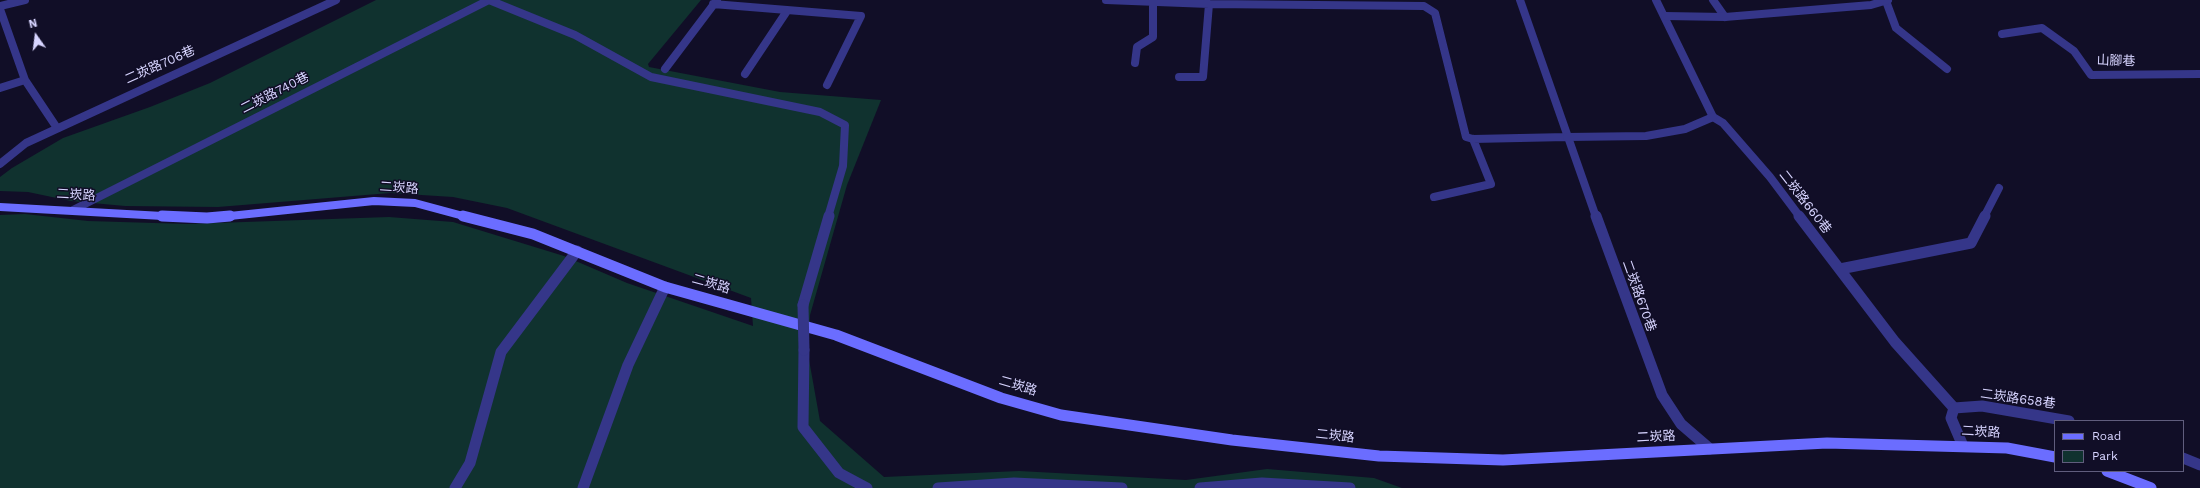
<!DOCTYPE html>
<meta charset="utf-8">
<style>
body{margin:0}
#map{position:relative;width:2200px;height:488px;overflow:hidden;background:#110e27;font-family:"Work Sans",sans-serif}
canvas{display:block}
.legend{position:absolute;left:2054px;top:420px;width:130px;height:52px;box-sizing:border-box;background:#110e27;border:1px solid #605d7d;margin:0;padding:5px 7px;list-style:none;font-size:12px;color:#d7d4ff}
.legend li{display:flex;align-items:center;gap:8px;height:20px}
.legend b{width:20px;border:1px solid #605d7d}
.north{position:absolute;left:16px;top:16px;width:40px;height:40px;-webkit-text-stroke:3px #110e27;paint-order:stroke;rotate:346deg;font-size:11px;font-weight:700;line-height:16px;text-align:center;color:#d7d4ff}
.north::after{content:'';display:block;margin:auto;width:14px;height:18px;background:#d7d4ff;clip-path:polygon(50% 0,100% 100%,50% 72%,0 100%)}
</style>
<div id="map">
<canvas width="2200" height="488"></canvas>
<ul class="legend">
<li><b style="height:5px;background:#6b6dff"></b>Road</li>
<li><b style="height:11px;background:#10322f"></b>Park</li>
</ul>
<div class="north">N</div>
</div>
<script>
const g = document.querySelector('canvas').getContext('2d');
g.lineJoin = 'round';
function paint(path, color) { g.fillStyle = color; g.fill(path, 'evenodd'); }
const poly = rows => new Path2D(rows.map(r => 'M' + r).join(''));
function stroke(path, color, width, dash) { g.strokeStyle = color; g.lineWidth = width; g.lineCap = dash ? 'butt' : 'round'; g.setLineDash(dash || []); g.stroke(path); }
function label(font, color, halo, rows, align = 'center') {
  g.font = font + ' "Work Sans","Noto Sans TC",sans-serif'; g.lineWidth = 3; g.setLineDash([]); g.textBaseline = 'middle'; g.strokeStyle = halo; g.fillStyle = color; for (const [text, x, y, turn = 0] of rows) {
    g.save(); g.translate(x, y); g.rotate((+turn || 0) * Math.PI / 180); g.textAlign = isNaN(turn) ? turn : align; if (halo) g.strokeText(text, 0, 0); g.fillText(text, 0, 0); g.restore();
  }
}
const green = poly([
 [376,0,701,0,648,64,649,67,780,92,881,100,847,185,810,315,808,354,820,421,884,477,1019,471,1186,480,1267,469,1374,478,1402,488,0,488,0,215,25,214,88,221,187,224,389,217,453,222,564,256,627,283,753,326,751,298,507,208,453,197,390,193,218,207,125,206,71,201,28,192,0,191,0,177,12,168,63,138,150,107,210,83]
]);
const laneFar1 = poly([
 [1106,0,1209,4,1424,6,1435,13,1466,137,1473,139,1567,137],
 [1520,0,1596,217],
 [1656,0,1713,117,1723,123,1770,177,1800,217],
 [1713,0,1725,17],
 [1886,1,1896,28,1947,69],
 [713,4,861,16,827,85],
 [0,6,25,0],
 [0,9,25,80,57,128],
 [2002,34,2042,28,2074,51,2091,75,2200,74],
 [1135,63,1137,47,1153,37,1153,2],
 [665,69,717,0],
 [745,74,787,11],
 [1179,77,1203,77,1209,4],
 [0,88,25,80],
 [0,164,26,143,336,0],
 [1434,197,1491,184,1473,139],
 [73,210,489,0],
 [1984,217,1999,188]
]);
const lane = poly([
 [1596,216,1662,395,1681,424,1710,449],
 [1799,216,1895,342,1954,408],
 [1840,269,1971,243,1985,216],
 [455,488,470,463,501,352,577,251],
 [583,488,628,365,665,287]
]);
const streetFar1 = poly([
 [489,0,575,35,651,77,820,112,845,125,843,166,828,217],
 [1665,16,1725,17,1871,5,1888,0],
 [1567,137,1646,136,1685,129,1713,117]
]);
const street = poly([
 [803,305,829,216],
 [804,350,803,427,839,473,867,488],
 [1963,446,1951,418,1954,408,1982,406,2069,421],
 [2183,458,2200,465],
 [938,488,1014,483,1122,488],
 [1200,488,1262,483,1350,488]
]);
const secondaryFar1 = poly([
 [0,207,181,217],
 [220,217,374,201,415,203,467,217]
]);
const secondary = poly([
 [162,216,207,218,230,216],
 [463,216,533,234,665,287,836,335,1001,398,1061,415,1232,440,1379,456,1503,460,1827,443,2007,448,2055,457],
 [2107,471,2151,488]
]);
const streetBridge = poly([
 [803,305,804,350]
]);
const streetNames = [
 ["山腳巷",2116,61,2],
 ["二崁路706巷",160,65,-24],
 ["二崁路740巷",275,93,-27],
 ["二崁路",399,188,4],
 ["二崁路",76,195,3],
 ["二崁路660巷",1805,202,52],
 ["二崁路",711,284,16],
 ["二崁路670巷",1639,296,70],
 ["二崁路",1018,386,17],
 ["二崁路658巷",2018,399,8],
 ["二崁路",1981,432,3],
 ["二崁路",1335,436,6],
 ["二崁路",1656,437,-3]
];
paint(green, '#10322f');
stroke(laneFar1, '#353689', 8);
stroke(lane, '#353689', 11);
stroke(streetFar1, '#353689', 8);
stroke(street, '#353689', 11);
stroke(secondaryFar1, '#6b6dff', 8);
stroke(secondary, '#6b6dff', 11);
stroke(streetBridge, '#353689', 11);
label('13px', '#d7d4ff', '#110e27', streetNames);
</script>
